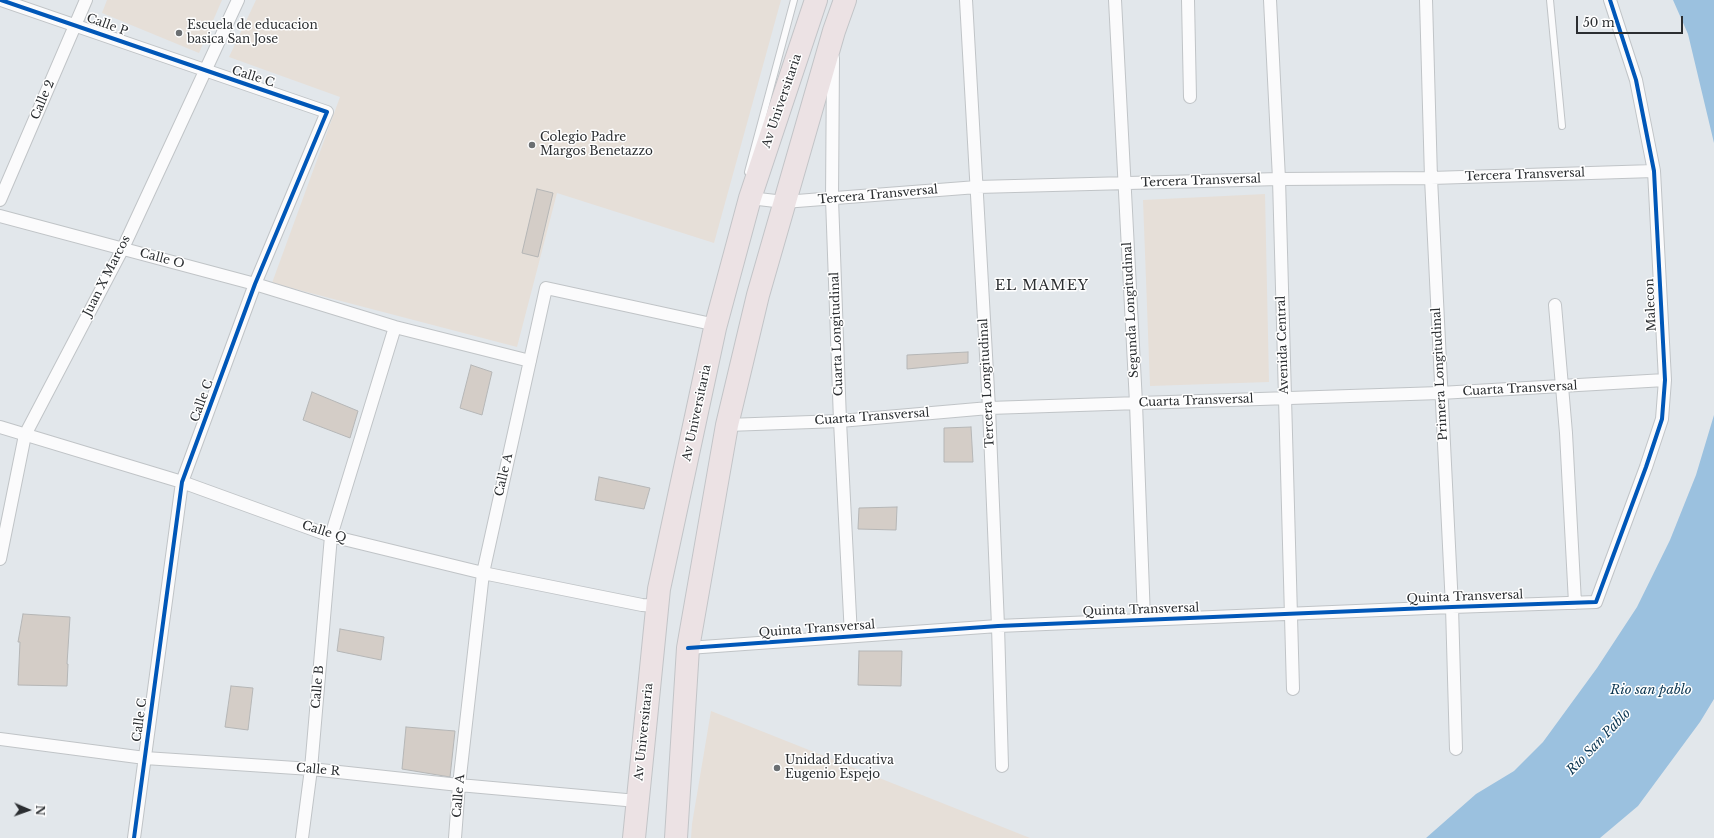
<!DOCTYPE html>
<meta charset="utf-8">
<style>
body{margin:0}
#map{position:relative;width:1714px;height:838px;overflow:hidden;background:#e2e7eb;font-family:"Libre Baskerville",serif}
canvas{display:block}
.north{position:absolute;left:8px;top:790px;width:40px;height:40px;-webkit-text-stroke:3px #fff;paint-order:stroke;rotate:92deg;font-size:11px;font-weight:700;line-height:16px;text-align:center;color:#2b2e31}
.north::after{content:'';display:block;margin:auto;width:14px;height:18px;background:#2b2e31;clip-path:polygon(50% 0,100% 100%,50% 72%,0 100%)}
.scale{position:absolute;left:1576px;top:16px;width:107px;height:18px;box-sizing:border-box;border:2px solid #2b2e31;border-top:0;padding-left:5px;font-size:12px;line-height:14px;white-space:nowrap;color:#2b2e31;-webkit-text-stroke:3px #fff;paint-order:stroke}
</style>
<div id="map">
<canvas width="1714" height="838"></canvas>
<div class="north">N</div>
<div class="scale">50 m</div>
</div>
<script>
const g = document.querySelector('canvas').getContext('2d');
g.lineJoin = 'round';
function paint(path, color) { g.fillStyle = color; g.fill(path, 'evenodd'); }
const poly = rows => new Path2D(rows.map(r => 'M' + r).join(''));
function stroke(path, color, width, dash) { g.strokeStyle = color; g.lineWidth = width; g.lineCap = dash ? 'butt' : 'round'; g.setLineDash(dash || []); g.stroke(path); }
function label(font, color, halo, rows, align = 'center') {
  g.font = font + ' "Libre Baskerville",serif'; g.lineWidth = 3; g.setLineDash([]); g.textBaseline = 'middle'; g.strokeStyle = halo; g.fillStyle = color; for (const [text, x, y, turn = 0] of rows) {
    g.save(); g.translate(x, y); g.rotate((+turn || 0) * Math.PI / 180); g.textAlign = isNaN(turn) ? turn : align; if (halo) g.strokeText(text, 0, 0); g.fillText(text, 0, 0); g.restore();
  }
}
const education = poly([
 [107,0,222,0,199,53,102,13],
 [256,0,781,0,714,243,557,193,517,347,272,283,340,97,229,57],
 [1265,194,1269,382,1150,386,1143,200],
 [711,711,1030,838,691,838,692,824]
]);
const water = poly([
 [1673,0,1714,0,1714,143,1688,34],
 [1714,415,1714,699,1700,722,1638,806,1600,838,1426,838,1476,794,1514,771,1543,742,1597,668,1637,607,1670,540,1696,475]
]);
const building = poly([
 [537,189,553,193,538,257,522,253,537,189],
 [968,352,968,363,907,369,907,355,968,352],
 [471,365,492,372,482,415,460,408,471,365],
 [312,392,358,411,350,438,303,420,312,392],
 [971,427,973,462,944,462,944,428,971,427],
 [599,477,650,488,644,509,595,500,599,477],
 [897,507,896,530,858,529,859,508,897,507],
 [23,614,70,617,67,664,68,664,67,686,18,685,20,642,18,642,23,614],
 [340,629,384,637,381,660,337,651,340,629],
 [859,651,902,651,901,686,858,685,859,651],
 [231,686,253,688,248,730,225,727,231,686],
 [406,727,455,731,450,777,402,769,406,727]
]);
const lane = poly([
 [1550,0,1562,126],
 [748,172,794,0]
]);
const street = poly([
 [1,0,327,112,255,284,182,482,134,838],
 [966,0,989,408,998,626,1002,766],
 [1115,0,1136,403,1144,619],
 [1188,0,1190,97],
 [1270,0,1279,179,1293,689],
 [1426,0,1431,178,1452,607,1456,749],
 [833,58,832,199,840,421,851,636],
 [750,198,784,202,977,187,1279,179,1431,178,1654,171],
 [0,200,86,0],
 [0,216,255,284,395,327,530,361],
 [1555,305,1566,433,1575,603],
 [727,425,840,421,989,408,1440,393,1665,380],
 [0,427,182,482,331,536,483,573,642,605,657,606],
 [0,559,25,435,123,248,238,0],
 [688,648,998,626,1452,607,1596,602,1646,467,1662,419,1665,380,1654,171,1636,80,1610,0],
 [0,739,145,758,311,769,459,785,637,801],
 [302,838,311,769,331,536,395,327],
 [455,838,459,785,483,573,546,288,707,323,715,328]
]);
const highway = poly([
 [634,838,659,589,715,328,750,198,816,0],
 [676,838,688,648,727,425,758,295,834,31,845,0]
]);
const cycleway = poly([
 [1,0,327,112,255,284,182,482,134,838],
 [688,648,998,626,1452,607,1596,602,1646,467,1662,419,1665,380,1654,171,1636,80,1610,0]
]);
const markers = [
 [179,33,4,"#6b6f72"],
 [532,145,4,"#6b6f72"],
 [777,768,4,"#6b6f72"]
];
const streetNames = [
 ["Calle P",107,25,20],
 ["Calle C",253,77,18],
 ["Calle 2",43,100,-67],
 ["Av Universitaria",782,101,-71],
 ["Tercera Transversal",1525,175,-2],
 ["Tercera Transversal",1201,181,-2],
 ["Tercera Transversal",878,195,-5],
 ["Calle O",162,259,15],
 ["Juan X Marcos",107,276,-63],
 ["Malecon",1651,305,-93],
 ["Segunda Longitudinal",1131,310,-93],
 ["Cuarta Longitudinal",837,334,-92],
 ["Avenida Central",1283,345,-92],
 ["Primera Longitudinal",1440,374,-93],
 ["Tercera Longitudinal",987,383,-93],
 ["Cuarta Transversal",1520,389,-3],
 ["Calle C",202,401,-70],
 ["Cuarta Transversal",1196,401,-2],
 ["Av Universitaria",697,413,-78],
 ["Cuarta Transversal",872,417,-4],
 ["Calle A",504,475,-77],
 ["Calle Q",324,532,18],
 ["Quinta Transversal",1465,597,-2],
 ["Quinta Transversal",1141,610,-2],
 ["Quinta Transversal",817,629,-4],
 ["Calle B",318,687,-85],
 ["Calle C",140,720,-82],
 ["Av Universitaria",644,732,-84],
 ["Calle R",318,770,5],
 ["Calle A",459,796,-85]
];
const poiNames = [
 ["Escuela de educacion",187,26],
 ["basica San Jose",187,40],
 ["Colegio Padre",540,138],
 ["Margos Benetazzo",540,152],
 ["Unidad Educativa",785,761],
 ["Eugenio Espejo",785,775]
];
const waterNames = [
 ["Rio san pablo",1651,690],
 ["Río San Pablo",1599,742,-46]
];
const quarterNames = [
 ["EL MAMEY",1042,286]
];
paint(education, '#e6dfd8');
paint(water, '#9bc1df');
paint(building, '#d4cdc7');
stroke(building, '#b5b6b6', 1);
stroke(lane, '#c0c4c7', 8);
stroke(street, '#c0c4c7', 14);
stroke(highway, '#c2c4c7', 24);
stroke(lane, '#fbfbfc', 6);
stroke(street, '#fbfbfc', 12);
stroke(highway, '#ece2e4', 22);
stroke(cycleway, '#0057b8', 4);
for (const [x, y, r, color] of markers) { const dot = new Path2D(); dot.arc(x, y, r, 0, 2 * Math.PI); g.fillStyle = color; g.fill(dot); stroke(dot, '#fff', 1.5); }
label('12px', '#2b2e31', '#fff', streetNames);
label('12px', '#2b2e31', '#fff', poiNames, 'left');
label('italic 13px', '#0a3551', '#fff', waterNames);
g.letterSpacing = '1px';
label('14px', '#2b2e31', '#fff', quarterNames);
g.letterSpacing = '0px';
</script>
